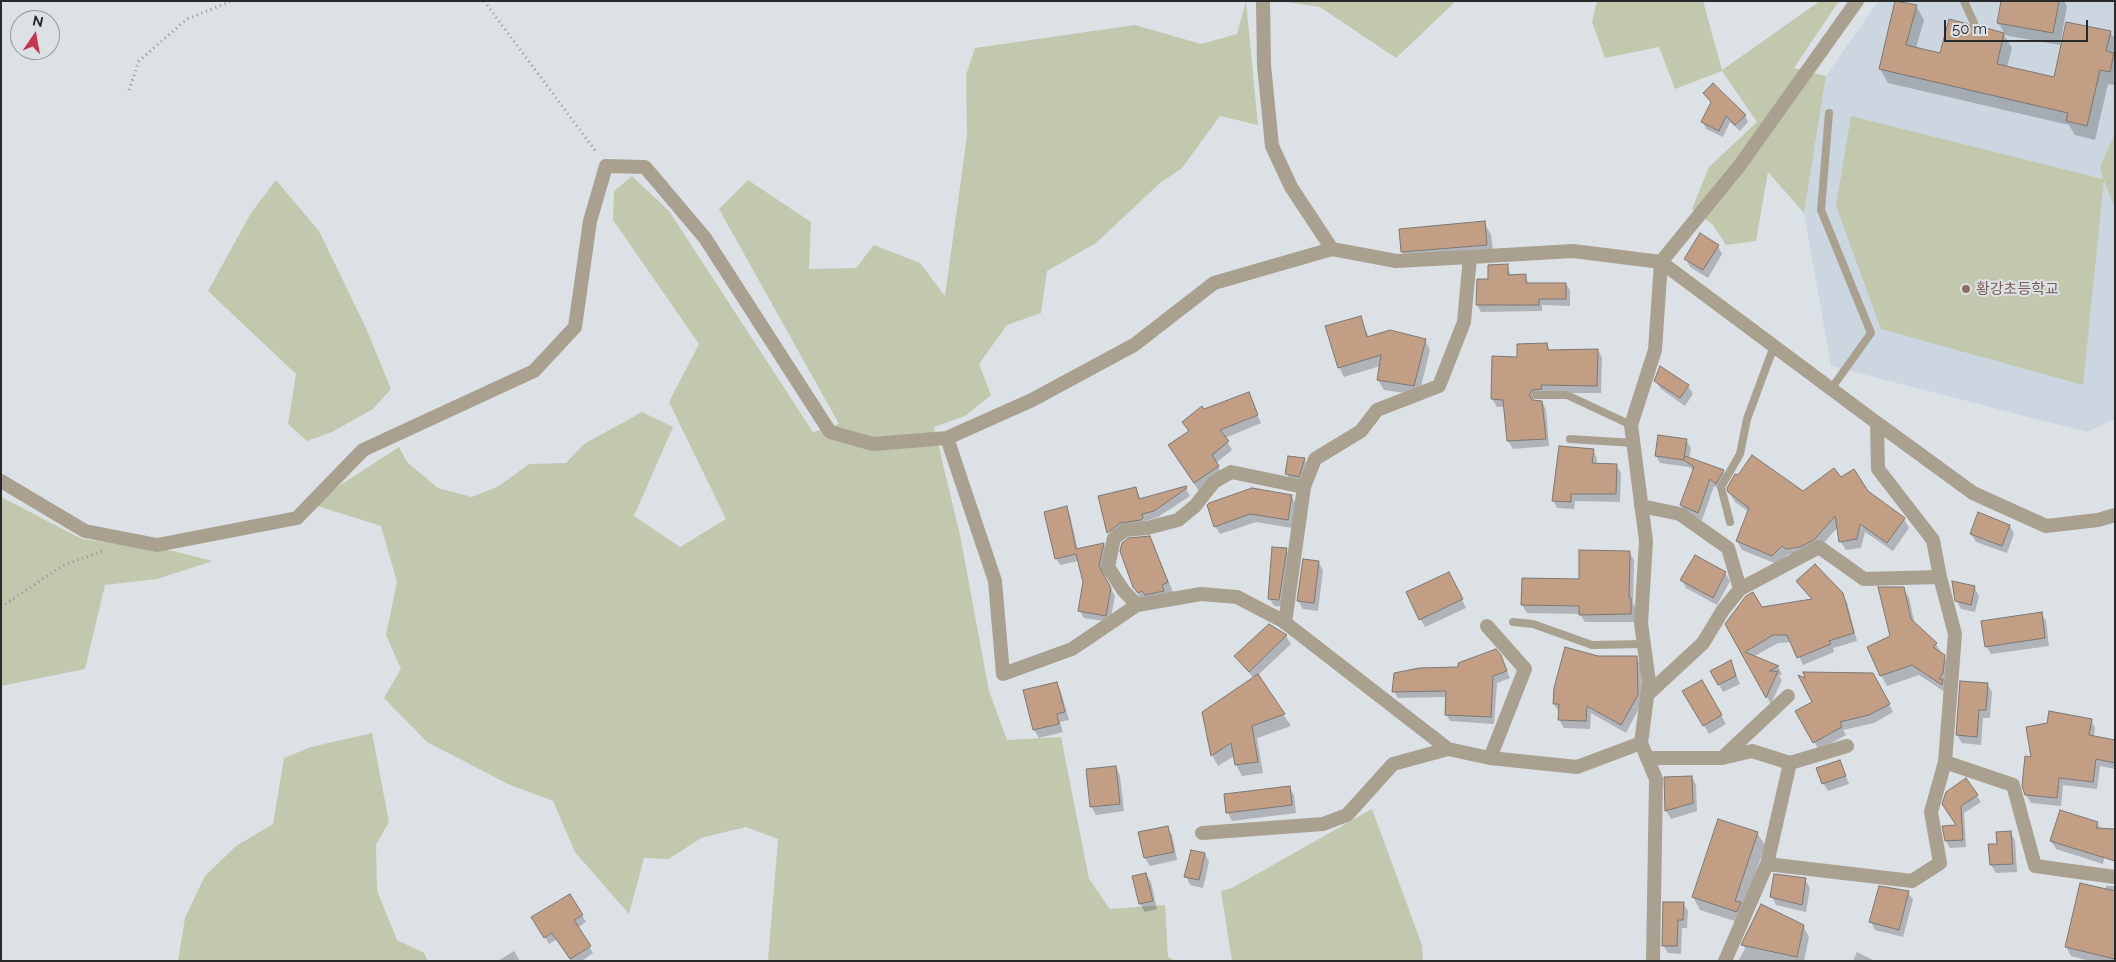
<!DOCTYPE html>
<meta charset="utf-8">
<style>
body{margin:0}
#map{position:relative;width:2116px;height:962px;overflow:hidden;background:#dce1e6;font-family:Raleway,sans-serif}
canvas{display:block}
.frame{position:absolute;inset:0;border:2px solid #27292b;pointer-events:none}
.north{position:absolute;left:10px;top:10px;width:50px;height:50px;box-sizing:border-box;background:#dce1e6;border:1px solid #94979b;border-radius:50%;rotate:12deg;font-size:14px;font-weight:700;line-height:20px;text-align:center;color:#27292b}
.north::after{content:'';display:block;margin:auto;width:18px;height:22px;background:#c6364e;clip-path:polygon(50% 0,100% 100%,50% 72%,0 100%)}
.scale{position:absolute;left:1944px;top:20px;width:144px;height:22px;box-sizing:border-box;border:2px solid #27292b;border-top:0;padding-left:6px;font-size:15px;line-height:18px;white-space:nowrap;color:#27292b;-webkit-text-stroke:4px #dce1e6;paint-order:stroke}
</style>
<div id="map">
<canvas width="2116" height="962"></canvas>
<div class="frame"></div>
<div class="north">N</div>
<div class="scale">50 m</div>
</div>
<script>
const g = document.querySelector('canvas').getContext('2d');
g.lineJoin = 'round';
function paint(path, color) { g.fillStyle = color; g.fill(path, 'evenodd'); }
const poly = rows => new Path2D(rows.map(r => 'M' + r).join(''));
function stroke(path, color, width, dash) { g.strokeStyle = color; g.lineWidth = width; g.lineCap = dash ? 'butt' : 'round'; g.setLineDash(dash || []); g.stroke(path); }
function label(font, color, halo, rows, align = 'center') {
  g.font = font + ' Raleway,"Noto Sans KR",sans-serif'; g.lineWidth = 4; g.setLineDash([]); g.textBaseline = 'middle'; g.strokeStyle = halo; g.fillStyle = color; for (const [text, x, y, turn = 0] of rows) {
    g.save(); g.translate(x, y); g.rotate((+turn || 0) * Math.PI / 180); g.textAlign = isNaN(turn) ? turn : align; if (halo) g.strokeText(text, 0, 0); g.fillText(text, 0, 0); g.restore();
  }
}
const built = poly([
 [1878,1,2115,1,2115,133,2100,167,2115,210,2115,419,2087,432,1831,366,1804,213,1826,76]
]);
const green = poly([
 [1246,1,1258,125,1220,116,1182,168,1160,183,1096,243,1047,271,1041,313,1007,325,979,364,991,395,965,416,934,427,960,535,989,691,1007,740,1061,737,1089,879,1110,909,1165,905,1168,957,1175,961,768,961,778,839,746,827,701,838,669,859,644,858,629,914,575,852,553,801,510,785,427,742,384,698,401,669,386,635,397,582,381,526,311,504,399,447,407,462,438,488,472,497,499,486,529,464,566,463,584,444,642,412,673,427,634,516,680,547,726,519,669,402,699,344,613,220,614,191,632,176,669,211,813,432,839,424,719,209,748,180,811,222,809,269,856,268,874,245,920,263,945,296,967,136,966,75,975,48,1135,25,1201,44,1237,34],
 [1280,1,1456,1,1396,58,1320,7],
 [1597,1,1703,1,1722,70,1820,1,1839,1,1794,68,1826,76,1804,213,1768,172,1756,241,1726,245,1713,225,1692,209,1709,167,1757,122,1722,71,1675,89,1659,47,1605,58,1592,22],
 [1851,116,2103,179,2100,167,2115,133,2115,210,2104,180,2083,385,1881,329,1836,206],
 [276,180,319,231,366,328,391,389,373,409,332,432,307,441,288,424,296,374,208,291,251,213],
 [1,497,82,539,173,551,213,561,157,579,105,585,85,669,1,686],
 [372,733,389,822,376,845,377,891,397,940,424,953,428,961,178,961,185,918,205,876,236,846,273,824,284,758,311,747],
 [1372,809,1422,945,1423,961,1232,961,1221,891,1232,888]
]);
const shadow = poly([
 [1896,1,1916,6,1924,20,1916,48,1941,54,1979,28,2005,34,1998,23,2002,1,2064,1,2067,6,2060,45,2004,35,2012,48,2007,67,2055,78,2110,32,2115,39,2115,85,2108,84,2095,140,2075,135,2069,125,1888,83,1880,69],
 [1705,94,1745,115,1748,122,1740,131,1730,122,1723,137,1706,129,1703,122,1712,104],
 [1484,222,1491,235,1494,257,1410,264,1402,252],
 [1718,246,1722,254,1708,278,1690,267,1686,259],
 [1507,265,1511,276,1525,276,1529,284,1566,284,1570,290,1570,306,1542,305,1542,311,1481,312,1477,305,1478,281,1489,280],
 [1360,317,1369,337,1425,340,1430,350,1419,395,1384,390,1378,380,1380,366,1344,377,1339,367],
 [1547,344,1551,352,1598,350,1602,358,1601,393,1545,393,1545,397,1532,400,1542,402,1546,410,1549,446,1513,449,1508,441,1505,407,1497,407,1492,399,1493,357,1518,358],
 [1656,381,1688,386,1693,394,1685,406,1661,389],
 [1248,393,1261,423,1225,438,1232,450,1216,463,1223,475,1199,491,1174,454,1189,432,1183,422,1204,411],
 [1686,440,1691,448,1689,459,1723,471,1728,478,1721,490,1714,486,1702,520,1686,513,1681,505,1694,471,1689,467,1660,463,1656,456],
 [1593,450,1597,458,1596,465,1616,465,1621,473,1620,502,1575,501,1574,509,1557,508,1553,500],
 [1304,459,1306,463,1300,480,1289,478,1287,474],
 [1840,478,1867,492,1904,519,1909,528,1893,551,1865,532,1861,548,1846,550,1840,541,1838,527,1819,548,1792,558,1788,554,1777,564,1742,550,1737,541,1749,512,1735,502,1729,492,1803,492],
 [1185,487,1190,496,1158,517,1145,521,1112,539,1099,497,1136,488,1141,500],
 [1291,496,1296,504,1292,528,1256,522,1220,534,1215,526],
 [1066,508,1070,515,1078,550,1104,544,1108,551,1103,575,1115,596,1110,622,1084,618,1080,611,1084,582,1079,561,1060,565,1056,558],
 [2010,526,2014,534,2007,553,1976,542,1971,534],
 [1150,538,1174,594,1141,600,1134,587],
 [1286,549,1291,558,1284,607,1274,606,1269,598],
 [1629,552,1634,560,1633,603,1635,607,1635,622,1585,622,1580,614,1527,613,1522,605,1523,580,1580,581],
 [1318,562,1323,570,1318,611,1303,609,1298,601],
 [1725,573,1730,581,1717,605,1686,588,1682,580],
 [1453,581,1466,608,1425,627,1420,619],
 [1797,582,1842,594,1847,602,1857,641,1833,648,1834,652,1803,665,1792,642,1778,643,1753,657,1778,667,1782,674,1779,676,1782,680,1771,704,1726,624,1761,608,1812,600],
 [1974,587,1979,596,1975,612,1961,609,1957,601],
 [1903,588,1909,598,1915,625,1936,644,1950,667,1948,694,1919,675,1887,686,1881,675],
 [2041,613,2046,621,2049,646,1991,654,1986,646],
 [1269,625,1286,636,1291,644,1258,675,1291,726,1257,738,1263,773,1242,776,1236,765,1234,756,1218,766,1212,755,1203,712,1254,679,1236,656],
 [1500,655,1510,678,1497,683,1494,724,1450,721,1446,714,1447,697,1398,698,1394,691],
 [1597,657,1636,657,1641,665,1642,703,1626,733,1591,713,1590,729,1564,728,1559,719,1559,712,1554,704],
 [1731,662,1740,684,1723,692,1712,672],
 [1808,680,1878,683,1893,712,1874,723,1843,730,1846,735,1819,750,1797,712,1814,702],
 [1701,681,1726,724,1709,734,1684,692],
 [1057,683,1061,692,1069,720,1060,722,1063,732,1039,738,1034,730,1025,691],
 [1987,684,1992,692,1990,718,1983,718,1981,745,1962,743,1957,735],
 [2091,720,2095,728,2094,737,2115,741,2115,769,2100,766,2097,789,2063,785,2061,806,2031,803,2026,795,2033,758],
 [1840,761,1849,784,1828,791,1823,783],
 [1116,767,1120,776,1124,811,1096,815,1091,806],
 [1692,777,1696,785,1697,811,1671,819,1666,811,1666,778],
 [1289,787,1294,795,1296,813,1232,821,1228,813],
 [1977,796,1981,802,1964,813,1966,847,1950,848,1946,841,1958,826,1948,811],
 [2097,823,2108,837,2103,864,2056,849,2051,841],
 [1167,827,1172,835,1177,860,1150,866,1145,858],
 [2010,832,2015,840,2017,872,1996,873,1991,865,1990,845,1998,845],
 [1757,833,1765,845,1744,909,1744,924,1700,910,1693,897],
 [1205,854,1209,862,1203,888,1190,885,1186,876],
 [1146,874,1151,882,1157,909,1145,912,1140,904],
 [1805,880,1810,888,1806,912,1776,905,1772,896],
 [2106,886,2115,886,2115,961,2090,961,2071,956,2066,947,2106,890],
 [1908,892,1913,900,1903,937,1875,930,1871,922],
 [570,895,586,922,577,928,593,953,582,961,571,961,557,939,549,944,533,917],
 [1683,903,1688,911,1687,928,1682,928,1681,954,1668,953,1663,945],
 [1803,926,1809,937,1804,961,1738,961,1745,949,1743,945],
 [514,951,520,961,498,961],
 [1857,952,1875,961,1853,961]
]);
const building = poly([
 [1895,1,1917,5,1906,45,1940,53,1949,19,1968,24,1973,28,1979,26,2004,33,1997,64,2054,77,2066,22,2111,31,2106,51,2114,53,2110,72,2100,70,2087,126,2066,121,2068,113,1879,69,1895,1],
 [2001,1,2059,1,2053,33,1997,23,2001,1],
 [1713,83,1746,115,1735,125,1726,116,1719,131,1701,122,1711,102,1703,93,1713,83],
 [1485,221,1487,245,1401,252,1399,229,1485,221],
 [1700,233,1719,245,1703,270,1684,259,1700,233],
 [1508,264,1508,275,1526,274,1526,283,1566,283,1566,299,1539,299,1539,305,1476,305,1477,279,1488,279,1488,265,1508,264],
 [1361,316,1367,337,1390,330,1426,339,1414,386,1377,380,1381,355,1338,368,1325,326,1361,316],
 [1547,343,1548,350,1598,349,1597,386,1541,385,1542,389,1532,390,1529,395,1532,400,1542,401,1546,439,1507,441,1503,400,1491,399,1492,356,1517,357,1517,344,1547,343],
 [1660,366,1689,385,1680,398,1654,381,1660,366],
 [1249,392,1258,415,1220,430,1229,441,1212,455,1219,466,1194,483,1168,445,1189,431,1182,422,1202,406,1204,409,1249,392],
 [1658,435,1687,439,1684,459,1685,456,1724,470,1716,484,1710,479,1698,513,1680,505,1694,467,1684,460,1655,456,1658,435],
 [1559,446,1594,449,1592,463,1617,464,1616,494,1571,494,1571,502,1552,501,1559,446],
 [1752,455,1803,491,1834,468,1841,477,1854,469,1868,491,1905,518,1887,543,1860,524,1857,539,1839,542,1835,516,1814,540,1800,547,1786,549,1782,546,1772,556,1736,541,1749,508,1728,492,1727,488,1735,474,1738,475,1752,455],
 [1288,456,1305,458,1299,477,1285,474,1288,456],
 [1186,486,1187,488,1154,511,1142,514,1143,518,1141,520,1120,523,1107,533,1098,496,1136,487,1139,499,1186,486],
 [1252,488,1292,495,1288,520,1250,514,1214,527,1207,505,1209,503,1252,488],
 [1067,506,1076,549,1104,543,1099,566,1111,588,1106,616,1078,611,1083,582,1076,554,1055,559,1044,512,1067,506],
 [1978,512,2010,525,2002,546,1970,534,1978,512],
 [1150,536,1168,582,1162,585,1164,591,1145,595,1142,591,1138,593,1133,587,1120,551,1122,543,1128,538,1150,536],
 [1272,547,1287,548,1279,600,1268,599,1272,547],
 [1579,550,1630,551,1629,598,1631,598,1631,614,1579,615,1579,606,1521,605,1522,578,1579,579,1579,550],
 [1695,555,1726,572,1713,598,1680,580,1695,555],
 [1303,559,1319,561,1314,603,1297,601,1303,559],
 [1815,564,1843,593,1854,633,1829,641,1831,644,1797,658,1787,635,1773,635,1745,652,1779,666,1769,671,1778,671,1766,698,1725,624,1746,596,1753,592,1762,607,1812,599,1796,581,1815,564],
 [1449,572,1463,599,1419,620,1406,592,1449,572],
 [1952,581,1975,586,1971,605,1955,601,1952,581],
 [1878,587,1904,587,1911,619,1937,643,1933,647,1945,655,1943,673,1939,679,1943,679,1942,685,1912,665,1880,676,1867,647,1890,636,1878,587],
 [2042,612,2045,638,1985,647,1981,621,2042,612],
 [1269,624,1287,635,1249,672,1234,656,1269,624],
 [1565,647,1598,656,1637,656,1638,695,1621,725,1587,706,1586,721,1558,720,1559,704,1553,704,1554,688,1565,647],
 [1496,649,1501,655,1507,671,1493,676,1491,717,1445,715,1446,691,1392,692,1394,673,1419,668,1458,667,1458,663,1496,649],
 [1731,660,1736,676,1718,685,1710,671,1731,660],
 [1803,672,1873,673,1890,704,1869,715,1840,722,1842,727,1813,743,1795,711,1812,702,1798,675,1805,678,1803,672],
 [1258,674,1285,714,1252,726,1258,762,1235,765,1231,743,1211,756,1202,712,1258,674],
 [1702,680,1722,715,1703,726,1682,691,1702,680],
 [1960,681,1988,683,1986,710,1979,710,1977,737,1956,735,1960,681],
 [1057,682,1065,712,1057,714,1059,724,1033,730,1023,690,1057,682],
 [2049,711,2092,719,2089,735,2115,740,2115,763,2096,759,2093,782,2059,778,2057,798,2025,795,2022,786,2025,756,2031,757,2026,727,2047,723,2049,711],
 [1840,760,1846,776,1822,784,1816,768,1840,760],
 [1116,766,1120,804,1090,807,1086,769,1116,766],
 [1692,776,1693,803,1665,811,1664,777,1692,776],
 [1966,778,1978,795,1961,806,1963,840,1945,841,1942,826,1956,825,1942,804,1946,792,1966,778],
 [1290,786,1292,805,1226,813,1224,794,1290,786],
 [2060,810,2098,822,2096,828,2115,829,2115,861,2050,841,2060,810],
 [1718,819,1758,832,1735,901,1741,902,1737,912,1692,897,1718,819],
 [1168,826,1174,852,1144,858,1138,832,1168,826],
 [2011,831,2013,864,1990,865,1988,844,1997,844,1996,832,2011,831],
 [1191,850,1205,853,1199,880,1184,877,1191,850],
 [1146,873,1153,901,1139,904,1132,876,1146,873],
 [1774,874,1806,878,1802,905,1770,897,1774,874],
 [2080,883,2115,891,2115,959,2065,947,2080,883],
 [1879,886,1909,891,1899,930,1869,922,1879,886],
 [570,894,583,915,574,920,591,946,570,959,552,933,544,938,531,917,570,894],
 [1663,902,1684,902,1683,920,1678,920,1677,946,1662,946,1663,902],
 [1761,904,1804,925,1797,957,1741,945,1761,904]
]);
const path = poly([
 [484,1,597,153],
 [129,90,139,61,187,19,232,1],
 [1,607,62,566,103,551]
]);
const service = poly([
 [1964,1,1974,23],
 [1829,113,1821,210,1871,333,1831,389],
 [1535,395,1567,395,1631,425],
 [1570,439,1634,443],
 [1730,522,1721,487,1740,454,1747,419,1774,346],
 [1513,622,1533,624,1592,645,1644,644]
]);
const minor = poly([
 [1263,1,1264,65,1272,146,1291,187,1332,249],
 [1877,423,1973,493,2046,526,2098,520,2115,515],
 [1,481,85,531,157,545,297,518,363,450,534,371,575,327,590,221,606,166,645,167,705,238,830,432,873,444,947,438],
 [1304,487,1231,472,1214,482,1195,506,1178,520,1147,528,1125,530,1114,538,1108,567,1123,590,1137,605,1201,594,1237,597,1283,621,1448,749],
 [1641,506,1680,514,1728,548,1740,589],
 [1137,605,1072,649,1003,674,995,581,947,438,1032,400,1134,345,1214,283,1332,249,1396,261,1470,257],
 [1285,623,1304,487,1315,459,1361,431,1377,410,1439,386,1464,322,1470,257,1573,251,1661,262,1877,423,1878,469,1933,540,1940,577,1955,634,1945,762,1931,812,1940,863,1912,881,1767,864,1725,961],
 [1487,626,1525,669,1490,758],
 [1647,695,1703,643,1723,610,1740,589,1819,547,1864,579,1940,577],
 [1647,758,1722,758,1788,696],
 [1722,758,1752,751,1790,763,1847,746],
 [1945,762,2013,785,2035,866,2115,877],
 [1202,833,1323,824,1347,815,1393,764,1448,749,1490,758,1577,767,1641,743],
 [1767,864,1790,763],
 [1653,961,1656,779,1641,743,1649,682,1641,623,1646,541,1631,425,1655,350,1661,262,1740,165,1857,1]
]);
const markers = [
 [1966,289,5,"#8d6e63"]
];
const educationNames = [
 ["황강초등학교",1976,289]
];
paint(built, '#ccd6e0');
paint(green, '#c1c8ae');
paint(shadow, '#0003');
paint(building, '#c19e84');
stroke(building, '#7c7773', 1);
stroke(path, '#909498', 3, [1, 4]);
stroke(service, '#a9a090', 8);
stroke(minor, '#a9a090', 14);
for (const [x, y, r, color] of markers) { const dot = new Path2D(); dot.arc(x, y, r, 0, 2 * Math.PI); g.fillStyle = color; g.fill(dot); stroke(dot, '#dce1e6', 2); }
label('15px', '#785e54', '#dce1e6', educationNames, 'left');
</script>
